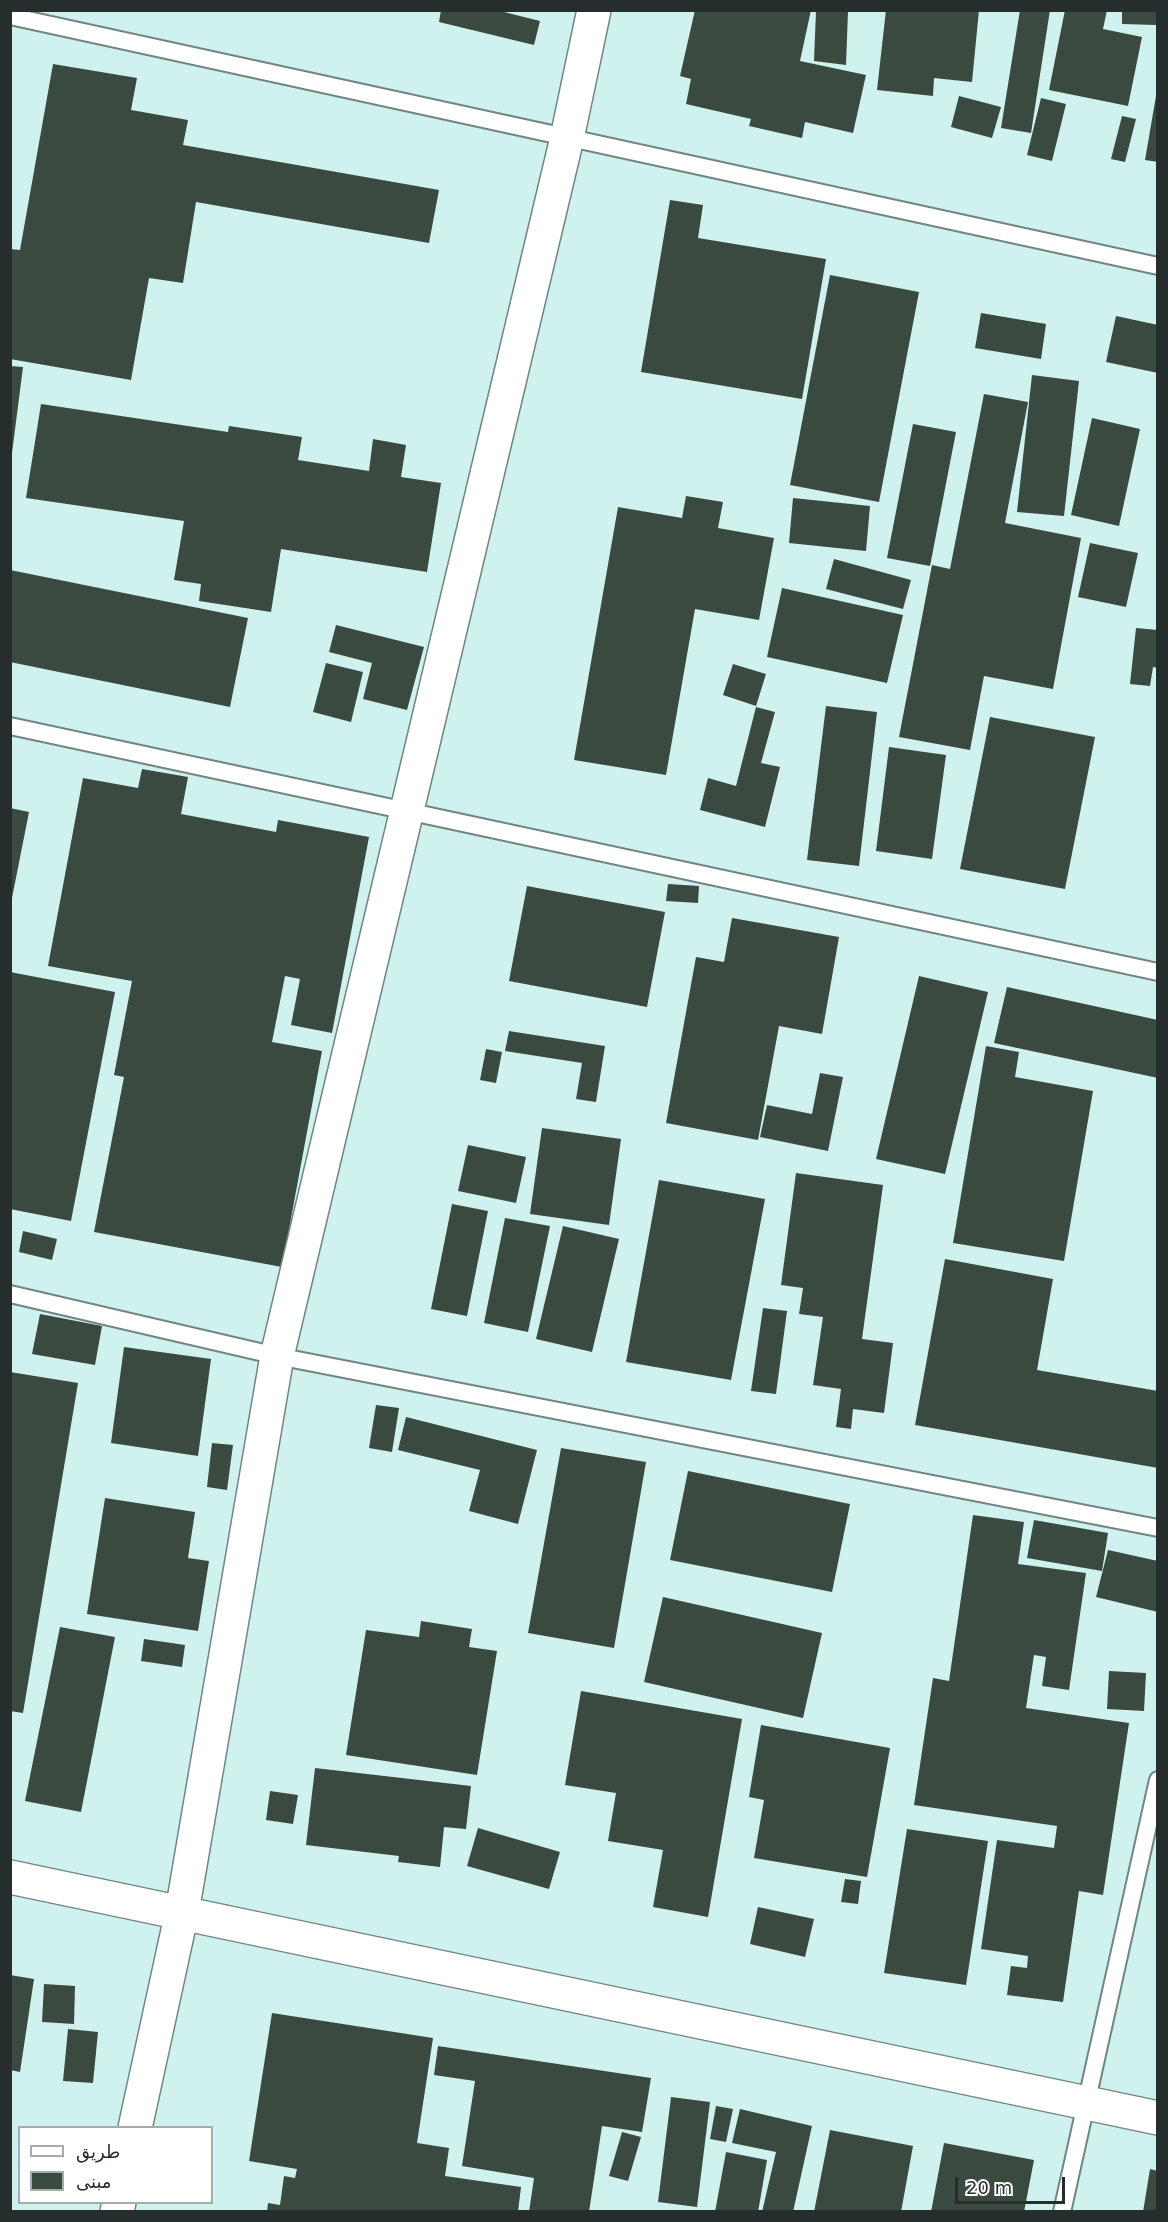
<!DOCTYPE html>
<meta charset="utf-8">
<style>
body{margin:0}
#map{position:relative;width:1168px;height:2222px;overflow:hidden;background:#e2faf8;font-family:"DejaVu Sans",Cairo,sans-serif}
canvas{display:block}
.frame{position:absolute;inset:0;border:12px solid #252e2d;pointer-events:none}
.legend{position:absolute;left:18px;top:2126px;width:195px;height:78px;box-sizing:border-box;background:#fff;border:2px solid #a8abab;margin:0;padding:8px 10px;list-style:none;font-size:18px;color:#252e2d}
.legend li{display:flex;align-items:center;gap:12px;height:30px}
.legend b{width:30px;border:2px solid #a8abab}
.scale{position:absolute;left:955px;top:2177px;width:110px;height:27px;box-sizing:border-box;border:3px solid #252e2d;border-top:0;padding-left:8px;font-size:18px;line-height:21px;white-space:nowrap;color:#252e2d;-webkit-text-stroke:4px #fff;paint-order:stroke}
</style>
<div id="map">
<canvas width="1168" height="2222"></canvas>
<div class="frame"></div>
<ul class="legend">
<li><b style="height:8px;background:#fff"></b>طريق</li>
<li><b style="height:16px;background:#3a4a41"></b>مبنى</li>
</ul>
<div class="scale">20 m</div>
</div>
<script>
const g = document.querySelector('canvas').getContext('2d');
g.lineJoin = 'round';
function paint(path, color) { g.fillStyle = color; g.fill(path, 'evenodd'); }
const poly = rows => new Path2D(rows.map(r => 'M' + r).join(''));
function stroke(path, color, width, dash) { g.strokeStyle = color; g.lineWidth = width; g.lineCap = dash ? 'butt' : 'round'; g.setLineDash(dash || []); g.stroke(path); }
const built = poly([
 [11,11,1157,11,1157,2211,11,2212],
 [20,2128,212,2128,212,2202,20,2202]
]);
const building = poly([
 [441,10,496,10,540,21,534,45,439,22],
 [695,10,811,10,800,61,866,75,853,133,805,122,802,138,749,126,751,119,686,104,691,79,680,76],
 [886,10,979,10,972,82,934,78,933,96,877,90],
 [1020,10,1050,10,1031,133,1001,128],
 [1065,10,1107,10,1103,29,1142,37,1128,106,1049,90],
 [1122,10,1157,10,1156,25,1122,24],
 [816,11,848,12,846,65,814,61],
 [53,64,137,78,131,110,188,120,183,145,439,190,429,243,196,202,183,283,149,278,131,380,10,359,10,249,20,250],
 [959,96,1001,107,992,138,951,127],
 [1156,96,1158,96,1158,162,1145,160],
 [1041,98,1066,104,1052,161,1027,155],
 [1122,116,1136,119,1125,162,1111,159],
 [670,200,703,205,698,238,826,259,802,399,641,372],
 [830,275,919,292,879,502,790,485],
 [981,313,1046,324,1041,359,975,348],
 [1116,316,1158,325,1158,373,1106,362],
 [10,366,23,367,12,453,10,453],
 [1032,375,1079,381,1064,516,1017,512],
 [984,394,1028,402,1005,523,1081,538,1053,689,984,676,970,750,899,737,932,565,950,569],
 [41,404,228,432,229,426,302,437,298,460,369,471,373,439,406,445,401,477,441,483,427,572,281,549,271,612,199,601,201,584,174,580,184,521,26,498],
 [1092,418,1140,429,1119,526,1071,515],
 [913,424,956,432,930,566,887,558],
 [686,496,723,502,718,528,774,538,759,620,695,609,666,775,574,760,618,507,682,518],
 [793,498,870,506,866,551,789,543],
 [1090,543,1138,553,1126,607,1078,597],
 [834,559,911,580,903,609,826,589],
 [10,570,248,618,230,707,10,662],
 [782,588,903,615,887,683,767,657],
 [336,625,424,647,407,710,363,699,372,663,329,652],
 [1136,628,1158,630,1158,668,1153,667,1150,686,1130,684],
 [326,663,363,672,351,722,313,712],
 [733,664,766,674,756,706,723,695],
 [826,706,877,712,859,866,807,860],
 [756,707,775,712,761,763,780,767,765,827,700,810,708,778,736,786],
 [990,717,1095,737,1065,889,960,869],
 [889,747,946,755,932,859,876,851],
 [142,769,188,777,181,814,276,832,278,820,369,837,332,1033,291,1025,300,979,285,976,272,1042,322,1051,282,1267,94,1232,124,1077,114,1075,132,981,48,966,83,778,138,788],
 [10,808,29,812,12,898,10,897],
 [668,884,699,886,698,903,666,901],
 [527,886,665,912,647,1007,509,981],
 [732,918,839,937,822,1034,779,1026,758,1140,666,1123,696,957,724,962],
 [10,972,115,992,71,1221,10,1209],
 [919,976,988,992,945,1174,876,1159],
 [1007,987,1158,1020,1158,1078,994,1043],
 [509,1031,605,1046,596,1102,576,1099,582,1063,505,1051],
 [986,1046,1019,1052,1015,1077,1093,1091,1064,1261,953,1243],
 [486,1049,502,1052,496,1083,480,1080],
 [820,1073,843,1077,828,1151,760,1137,767,1105,812,1114],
 [542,1128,621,1139,609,1225,530,1214],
 [468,1145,526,1157,516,1203,458,1191],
 [796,1173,883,1185,862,1339,893,1343,884,1413,853,1409,851,1429,836,1427,841,1389,813,1385,823,1317,799,1314,803,1288,781,1285],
 [659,1180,765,1199,731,1380,626,1362],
 [452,1204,488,1211,467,1316,431,1309],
 [505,1218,550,1226,528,1332,484,1323],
 [563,1226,619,1239,592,1352,536,1339],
 [23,1231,57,1239,52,1260,19,1252],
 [945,1259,1053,1279,1037,1370,1158,1391,1158,1468,915,1425],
 [763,1308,787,1311,776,1394,751,1391],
 [40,1314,102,1326,95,1365,32,1354],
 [124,1347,211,1359,198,1456,111,1443],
 [10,1372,78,1383,23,1713,10,1711],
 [376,1405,399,1408,392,1452,369,1448],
 [406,1417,537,1450,518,1524,469,1511,480,1470,398,1450],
 [212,1443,233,1445,227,1490,207,1487],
 [561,1448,646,1462,614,1648,528,1633],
 [688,1471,850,1504,832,1592,670,1560],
 [105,1498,195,1512,188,1558,209,1561,198,1631,87,1614],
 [973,1515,1024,1522,1018,1564,1086,1573,1069,1690,1042,1686,1046,1657,1034,1655,1026,1708,1129,1723,1103,1895,1079,1891,1063,2002,1007,1995,1011,1966,1027,1968,1028,1956,981,1949,997,1840,1054,1848,1057,1826,914,1805,933,1678,949,1681],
 [1034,1520,1108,1533,1102,1571,1027,1558],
 [1108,1550,1158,1561,1158,1612,1096,1597],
 [663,1597,822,1633,803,1718,644,1682],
 [421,1621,472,1629,469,1647,497,1651,477,1775,346,1755,366,1630,419,1637],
 [60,1627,115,1637,81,1812,25,1801],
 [144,1639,185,1645,182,1667,141,1661],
 [1109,1671,1146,1673,1144,1711,1107,1709],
 [581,1691,742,1719,708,1917,653,1907,663,1850,608,1841,616,1793,565,1785],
 [761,1725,890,1748,867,1877,754,1858,764,1800,749,1797],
 [315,1768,471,1786,466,1829,444,1827,440,1867,398,1862,399,1856,306,1845],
 [270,1791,298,1795,293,1824,266,1820],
 [478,1828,560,1852,549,1889,467,1866],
 [907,1829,988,1841,966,1985,884,1973],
 [845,1879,861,1881,858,1904,841,1902],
 [758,1907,814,1919,805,1957,750,1944],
 [10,1975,34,1979,20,2072,10,2070],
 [44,1984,75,1986,74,2024,42,2022],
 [272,2013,433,2038,417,2143,449,2148,445,2176,521,2187,518,2212,267,2212,268,2203,280,2205,284,2176,295,2178,297,2169,249,2161],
 [68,2029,98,2032,93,2083,63,2081],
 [438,2046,651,2078,642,2132,602,2126,589,2212,529,2212,534,2178,462,2166,475,2081,434,2075],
 [671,2097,710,2102,697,2207,658,2202],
 [716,2106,733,2109,726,2142,710,2139],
 [740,2109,812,2126,793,2212,762,2212,776,2152,732,2143],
 [830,2130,913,2146,901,2212,814,2212],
 [622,2132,641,2137,628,2181,609,2176],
 [944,2143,1034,2160,1024,2212,931,2212],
 [726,2152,767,2160,758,2212,715,2212],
 [1150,2169,1158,2171,1158,2212,1143,2212]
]);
const lane = poly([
 [10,16,1158,266],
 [10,726,1158,972],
 [10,1294,277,1356,1158,1528],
 [1062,2212,1158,1780]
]);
const secondary = poly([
 [10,1877,1158,2118],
 [135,2128,182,1912,277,1356,567,138,594,10],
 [117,2212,119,2202]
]);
paint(built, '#d0f2ee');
paint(building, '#3a4a41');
stroke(lane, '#718684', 20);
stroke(secondary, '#718684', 36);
stroke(lane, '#fff', 16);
stroke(secondary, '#fff', 33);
</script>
